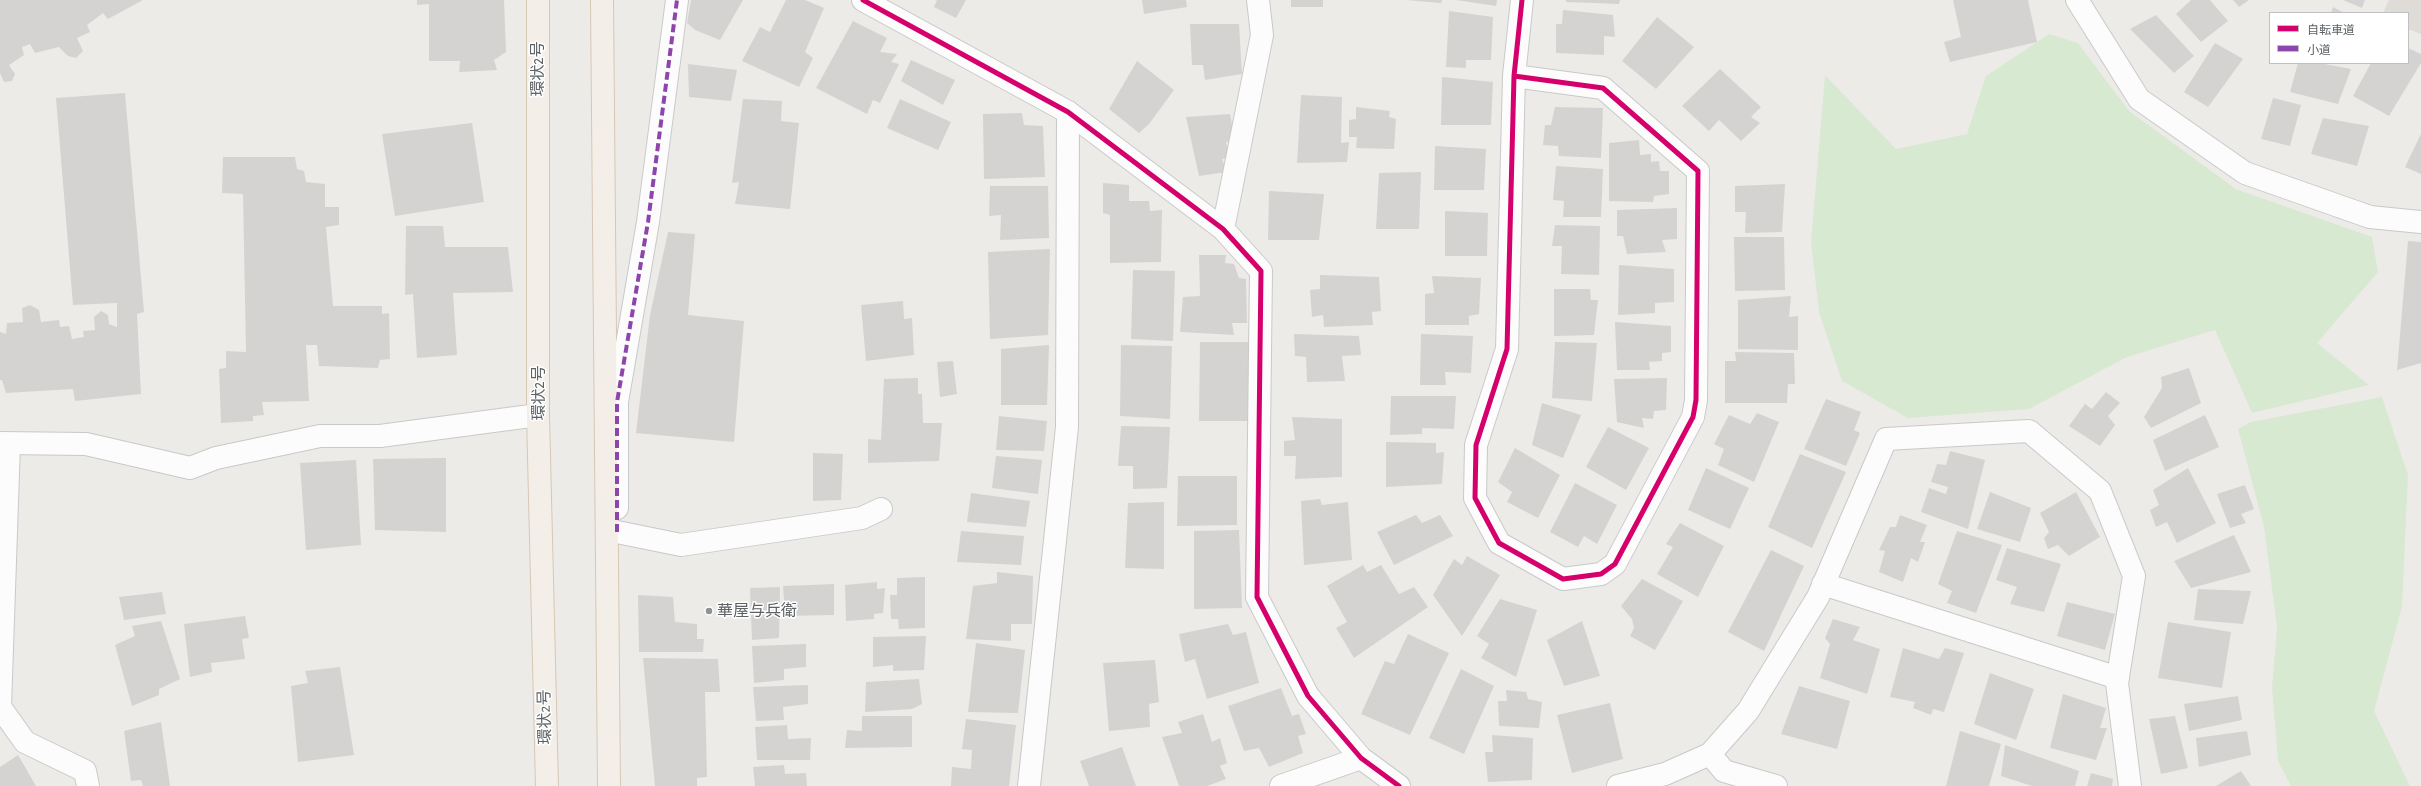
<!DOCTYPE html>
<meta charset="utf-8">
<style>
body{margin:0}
#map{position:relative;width:2421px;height:786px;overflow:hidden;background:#edebe8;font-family:"Alegreya Sans","Noto Sans JP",sans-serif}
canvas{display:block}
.legend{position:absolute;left:2269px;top:12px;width:140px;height:52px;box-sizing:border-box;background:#fff;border:1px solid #bec0c2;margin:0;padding:5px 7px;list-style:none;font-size:12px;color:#5c6266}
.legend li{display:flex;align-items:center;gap:8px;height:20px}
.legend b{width:20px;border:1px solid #bec0c2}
</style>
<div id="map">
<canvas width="2421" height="786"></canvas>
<ul class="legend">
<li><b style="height:5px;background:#d6006c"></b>自転車道</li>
<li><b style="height:5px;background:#8e44ad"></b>小道</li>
</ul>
</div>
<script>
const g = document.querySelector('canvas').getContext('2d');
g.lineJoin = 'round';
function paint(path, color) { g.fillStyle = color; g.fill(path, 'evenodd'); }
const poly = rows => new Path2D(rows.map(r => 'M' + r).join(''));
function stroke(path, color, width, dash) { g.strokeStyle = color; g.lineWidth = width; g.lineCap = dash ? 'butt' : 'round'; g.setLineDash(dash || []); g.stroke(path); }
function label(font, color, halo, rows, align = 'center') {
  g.font = font + ' "Alegreya Sans","Noto Sans JP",sans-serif'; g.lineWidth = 3; g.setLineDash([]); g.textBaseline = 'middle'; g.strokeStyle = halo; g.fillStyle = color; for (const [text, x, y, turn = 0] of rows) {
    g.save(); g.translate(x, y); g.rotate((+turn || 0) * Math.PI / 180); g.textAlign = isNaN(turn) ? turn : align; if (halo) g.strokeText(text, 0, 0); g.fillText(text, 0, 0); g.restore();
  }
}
const education = poly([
 [2389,0,2421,0,2421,34,2408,29,2408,13,2383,13]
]);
const green = poly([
 [2049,34,2078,43,2129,111,2236,189,2372,237,2378,272,2317,343,2369,385,2252,413,2215,330,2127,357,2029,409,1908,418,1842,381,1819,312,1811,242,1825,75,1896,149,1967,134,1986,76],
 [2382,397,2408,475,2402,607,2374,711,2410,786,2291,786,2278,761,2272,687,2277,627,2264,527,2238,429,2251,422]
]);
const building = poly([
 [0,0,143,0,108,19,103,13,87,25,90,32,77,38,83,51,76,58,68,56,59,47,35,53,30,44,22,47,24,55,9,65,15,74,12,81,4,82,0,73],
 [417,0,504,0,506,52,494,60,497,70,459,72,460,61,429,61,429,4,417,5],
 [691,0,743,0,720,40,695,30,687,23],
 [786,0,805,0,824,8,805,52,813,58,799,87,742,61,760,27,770,32],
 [937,0,966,0,956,18,934,7],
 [1142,0,1186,0,1187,7,1144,14],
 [1291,0,1323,0,1323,7,1291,7],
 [1406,0,1442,0,1441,3],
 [1456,0,1497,0,1496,6],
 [1566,0,1620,0,1619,4,1566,2],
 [1953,0,2028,0,2037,42,1950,62,1944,42,1961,37],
 [2191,0,2210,0,2228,21,2201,42,2176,14],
 [2233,0,2249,0,2239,7],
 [2343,0,2365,0,2362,8],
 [2333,7,2344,13,2331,13],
 [1563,10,1613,15,1615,37,1604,36,1604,55,1556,53,1556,24,1562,24],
 [1449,11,1493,17,1491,60,1466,60,1466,68,1446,67],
 [2156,15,2194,56,2174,73,2130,29],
 [1657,17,1694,47,1656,89,1622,61],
 [853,21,887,38,880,52,897,54,891,62,899,64,880,103,873,100,867,114,816,88],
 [1190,24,1239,24,1242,74,1205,80,1203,65,1192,65],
 [2215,43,2243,59,2208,107,2184,92],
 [2408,48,2421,54,2421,63,2389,116,2353,96,2371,63,2408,63],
 [911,60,955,80,943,105,901,81],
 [1137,61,1174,90,1149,124,1139,133,1109,109],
 [2298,63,2319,63,2351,69,2338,104,2290,92],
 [688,64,737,70,731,101,689,97],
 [1720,69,1761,107,1751,117,1760,123,1741,141,1719,120,1709,131,1682,106],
 [1442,77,1493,82,1491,125,1441,125],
 [125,93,144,312,137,314,141,394,75,401,73,389,6,393,2,380,0,380,0,332,6,334,7,323,23,322,22,308,30,305,39,310,41,322,59,320,60,327,69,326,72,339,84,337,83,331,95,330,94,317,101,311,108,315,109,324,117,327,117,303,73,305,56,98],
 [1301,95,1342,97,1341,143,1349,142,1347,162,1297,163],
 [2273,98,2301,105,2290,146,2261,139],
 [743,99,782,101,781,121,799,123,790,209,735,204,739,182,732,183],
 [900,99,951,122,938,150,887,128],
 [1356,107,1390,111,1389,117,1396,119,1394,149,1356,148,1357,137,1349,137,1349,120,1356,119],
 [1555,107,1603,108,1601,158,1559,156,1558,146,1543,145,1545,125,1551,125],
 [1022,113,1024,125,1043,126,1045,177,984,179,983,114],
 [1230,114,1235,141,1226,142,1230,158,1222,159,1227,172,1199,176,1186,117],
 [2323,118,2369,126,2357,166,2311,154],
 [472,123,484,202,395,216,382,134],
 [2421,134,2421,174,2405,167],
 [1639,140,1640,155,1651,154,1651,162,1659,161,1660,171,1669,171,1669,194,1654,196,1653,202,1609,201,1609,143],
 [1435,146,1486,149,1484,190,1434,190],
 [223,157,295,157,297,169,304,171,306,182,325,184,325,207,339,207,339,225,326,227,333,306,382,306,382,314,389,313,390,359,380,360,378,368,319,366,317,345,306,345,309,401,262,402,264,415,253,416,253,421,221,423,219,369,226,368,226,351,246,352,243,194,222,193],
 [1556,166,1603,169,1601,217,1563,217,1564,201,1553,200],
 [1421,172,1419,229,1376,229,1379,173],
 [1103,183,1129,185,1129,201,1149,201,1150,211,1162,210,1161,262,1110,263,1110,215,1103,213],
 [1785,184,1782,232,1745,233,1746,212,1735,212,1735,186],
 [990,186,1048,186,1049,238,1000,240,1001,215,989,216],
 [1269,191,1324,194,1319,240,1268,240],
 [1677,208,1677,239,1662,240,1666,252,1627,254,1623,236,1617,236,1617,210],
 [1445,211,1488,213,1487,256,1445,256],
 [1555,225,1600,226,1599,275,1561,274,1562,246,1552,246],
 [406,226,443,226,445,247,508,247,513,292,453,293,457,355,417,358,413,294,405,295],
 [668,232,695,234,688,315,744,321,734,442,636,433,650,315],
 [1734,237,1784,237,1785,290,1735,291],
 [2408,241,2421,242,2421,363,2397,370],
 [1050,249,1048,335,990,339,988,252],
 [1199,255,1226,255,1225,263,1234,264,1239,278,1246,279,1247,323,1232,323,1234,335,1180,332,1183,297,1200,296],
 [1619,265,1674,269,1674,302,1655,303,1655,313,1618,315],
 [1133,270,1175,271,1173,341,1131,339],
 [1320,275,1379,277,1381,311,1372,312,1373,325,1324,327,1323,315,1312,317,1310,290,1320,289],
 [1432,276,1481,278,1479,314,1469,316,1469,325,1425,325,1425,294,1434,293],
 [1554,289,1590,289,1591,300,1598,300,1594,335,1554,336],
 [1791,296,1789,317,1798,316,1798,350,1738,349,1738,300],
 [903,301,904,319,912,318,914,355,866,361,861,305],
 [1615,322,1671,326,1671,352,1662,353,1662,361,1649,362,1650,370,1617,370],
 [1294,334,1359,336,1361,355,1342,356,1345,381,1307,382,1306,357,1295,356],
 [1421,334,1473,336,1471,373,1445,372,1446,385,1420,385],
 [1200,342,1251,342,1251,421,1199,421],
 [1555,342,1597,343,1592,401,1552,398],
 [1049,345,1047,405,1001,405,1001,349],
 [1121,345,1172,346,1170,419,1120,416],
 [1735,352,1794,353,1795,384,1788,384,1787,403,1725,403,1725,361,1736,361],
 [953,361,957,394,940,397,937,362],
 [2189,368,2201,403,2151,428,2144,417,2162,388,2161,377],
 [918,378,918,394,922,394,923,423,942,423,939,461,868,463,868,439,881,440,884,379],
 [1667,378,1666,410,1654,411,1653,419,1642,418,1644,428,1617,422,1614,379],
 [2106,392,2120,403,2108,416,2115,425,2100,446,2069,426,2085,404,2092,409],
 [1391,396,1456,396,1454,429,1422,428,1422,434,1390,435],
 [1826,399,1861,412,1854,430,1860,433,1846,466,1804,449],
 [1542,403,1581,415,1563,458,1532,445],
 [1757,413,1779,422,1754,482,1718,465,1724,449,1714,444,1729,415,1750,424],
 [2205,415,2219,447,2165,471,2153,440],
 [999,416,1047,421,1044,451,996,450],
 [1292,417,1342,419,1342,477,1295,479,1296,456,1284,456,1284,441,1295,440],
 [1121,426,1170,427,1167,488,1133,489,1133,466,1118,466],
 [1608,427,1649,448,1626,490,1586,467],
 [1386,442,1436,443,1436,453,1444,452,1442,484,1386,487],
 [1515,448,1560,475,1538,518,1507,502,1512,492,1498,482],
 [1950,451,1985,460,1968,529,1921,512,1929,488,1946,494,1948,487,1931,482,1937,464,1946,465],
 [813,453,843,454,841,500,813,501],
 [1800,454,1846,472,1812,548,1768,527],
 [996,456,1042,460,1038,494,992,488],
 [446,458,446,532,375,530,373,459],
 [356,460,361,545,306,550,300,463],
 [1706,468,1749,488,1730,529,1688,510],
 [2188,468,2216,523,2177,543,2167,522,2156,527,2150,510,2159,505,2153,490],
 [1178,476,1237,476,1237,525,1177,526],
 [1575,483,1617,505,1597,544,1584,536,1578,547,1550,532],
 [2245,485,2254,509,2241,514,2246,523,2230,528,2217,494],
 [1990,492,2031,508,2020,542,1977,529],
 [2076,492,2100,537,2069,556,2058,545,2048,549,2044,538,2049,532,2040,513],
 [971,493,1030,501,1026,527,967,522],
 [1320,499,1322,505,1348,502,1352,560,1304,565,1301,501],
 [1164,502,1164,569,1125,568,1128,503],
 [1416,515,1422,523,1440,515,1453,536,1394,565,1377,532],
 [1900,515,1927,525,1920,542,1925,542,1918,562,1911,558,1903,582,1879,572,1885,551,1879,550,1890,527,1896,527],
 [1680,523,1724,546,1698,597,1657,574,1673,547,1666,544],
 [1239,530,1242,608,1194,609,1194,531],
 [961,531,1024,536,1021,565,957,562],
 [1957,531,2002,545,1976,613,1947,603,1952,591,1938,584],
 [2234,535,2251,572,2191,588,2174,561],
 [2007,548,2061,564,2044,612,2010,604,2017,587,1996,580],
 [1771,550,1804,566,1764,651,1728,632],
 [1467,556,1500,575,1462,636,1433,595,1454,559,1462,565],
 [1363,565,1367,572,1381,565,1399,594,1414,587,1428,607,1354,658,1336,628,1347,622,1327,586],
 [997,572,1033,576,1032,624,1011,624,1011,641,966,639,973,586,997,583],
 [925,577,925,628,899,629,898,619,891,619,890,595,897,595,897,578],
 [1642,579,1683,601,1655,650,1630,636,1634,628,1632,619,1621,606],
 [877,582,877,589,885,588,883,613,874,614,874,619,846,621,845,585],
 [834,584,834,615,785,616,783,586],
 [780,587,779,638,752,640,750,588],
 [2198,589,2251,591,2243,624,2194,620],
 [162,592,166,614,124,620,119,597],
 [638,595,673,597,675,622,697,624,697,639,704,639,703,652,639,652],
 [1500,599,1537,610,1516,677,1481,658,1489,644,1477,636],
 [2067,602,2115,614,2105,650,2057,636],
 [245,616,249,638,242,639,245,659,211,663,212,672,190,677,184,624],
 [1833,619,1860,627,1853,640,1880,649,1867,694,1820,678,1830,644,1825,638],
 [161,621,180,679,159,689,159,695,132,706,115,645,135,636,132,626],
 [1582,621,1600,676,1564,686,1547,640],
 [2168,622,2231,632,2222,688,2158,678],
 [1228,624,1233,635,1246,632,1259,683,1207,699,1195,659,1185,662,1179,634],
 [1408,634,1449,653,1410,735,1361,714,1385,661,1394,664],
 [926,636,924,670,893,671,893,665,873,667,873,637],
 [976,643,1025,650,1018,713,968,712],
 [806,644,806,667,784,669,784,680,754,683,752,646],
 [1903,648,1939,659,1945,648,1964,653,1944,712,1933,709,1931,715,1913,708,1915,702,1890,697],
 [643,658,718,659,720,692,705,692,707,777,697,778,697,786,655,786],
 [1155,660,1159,702,1149,704,1150,727,1109,731,1103,663],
 [340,667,354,755,298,762,291,686,308,683,305,671],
 [1461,669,1494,686,1464,754,1429,738],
 [1990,673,2034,689,2016,740,1974,724],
 [919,679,922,704,912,709,865,712,866,682],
 [808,685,808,704,783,707,784,720,756,721,753,687],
 [1799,686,1850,701,1837,749,1781,734],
 [1281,688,1292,716,1299,714,1306,734,1298,736,1303,753,1269,767,1259,748,1244,751,1228,706],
 [1506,690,1526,692,1528,699,1542,702,1539,728,1499,726,1498,701,1507,701],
 [2063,694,2106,708,2100,728,2107,728,2096,760,2050,748],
 [2238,696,2242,720,2189,731,2184,704],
 [1610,703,1623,759,1572,773,1557,715],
 [1203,714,1212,742,1220,738,1227,763,1220,766,1226,779,1207,786,1179,786,1162,737,1182,733,1178,722],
 [862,716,912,716,912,747,845,748,847,730,862,731],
 [2175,716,2188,768,2161,774,2149,719],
 [966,719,1016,725,1009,786,951,786,952,767,971,769,972,750,962,749],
 [161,722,170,786,143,786,141,780,131,781,124,731],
 [787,725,788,739,811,738,810,760,757,760,755,727],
 [1960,731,2001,744,1989,786,1946,786],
 [2247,731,2251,755,2199,767,2196,738],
 [1492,735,1533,738,1532,780,1488,782,1485,752,1493,752],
 [2005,745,2079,771,2075,786,2032,786,2001,776],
 [1122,747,1136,786,1089,786,1080,761],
 [18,755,36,786,0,786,0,767],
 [784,765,785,774,806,773,807,786,755,786,753,767],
 [2241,771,2251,786,2216,786],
 [2091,773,2113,779,2112,786,2087,786]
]);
const street = poly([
 [863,0,1068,112,1223,229,1261,271,1257,597,1308,696,1361,758,1399,786],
 [2077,0,2139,99,2245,173,2370,217,2421,222],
 [1514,76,1603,88,1698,171,1696,400,1693,417,1615,564,1601,574,1563,579,1499,543,1475,498,1476,445,1507,349,1514,76,1522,0],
 [1223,229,1262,35,1258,0],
 [0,443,86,444,190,468,216,458,320,436,380,436,538,415],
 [9,444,0,707,25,742,85,771,88,786],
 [617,508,617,402,648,222,677,0],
 [607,530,681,545,862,518,881,509],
 [1823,584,2118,678],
 [1710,754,1724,771,1776,786],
 [1281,786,1361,758],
 [1618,786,1665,774,1710,754,1748,711,1818,597,1886,439,2029,431,2100,491,2134,576,2117,683,2130,786]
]);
const secondary = poly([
 [1029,786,1067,427,1068,112]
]);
const primary = poly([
 [538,0,538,415,547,786],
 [602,0,609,786]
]);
const quiet = poly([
 [617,532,617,402,648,222,677,0]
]);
const cycleway = poly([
 [863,0,1068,112,1223,229,1261,271,1257,597,1308,696,1361,758,1399,786],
 [1514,76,1603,88,1698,171,1696,400,1693,417,1615,564,1601,574,1563,579,1499,543,1475,498,1476,445,1507,349,1514,76,1522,0]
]);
const markers = [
 [709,611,4,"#8f9294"]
];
const streetNames = [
 ["環状2号",538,69,-90],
 ["環状2号",539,393,-90],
 ["環状2号",545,717,-91]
];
const poiNames = [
 ["華屋与兵衛",717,611]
];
paint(education, '#dfdbd7');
paint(green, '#d8e9d2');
paint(building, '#d5d3d2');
stroke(street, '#c8c9c9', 24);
stroke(secondary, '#c8c8c9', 24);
stroke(primary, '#d6c7b4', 24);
stroke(street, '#fcfcfc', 22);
stroke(secondary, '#fcfcfc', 22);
stroke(primary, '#f3efe8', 22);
stroke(quiet, '#8e44ad', 4, [8, 4]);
stroke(cycleway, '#d6006c', 5);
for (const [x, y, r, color] of markers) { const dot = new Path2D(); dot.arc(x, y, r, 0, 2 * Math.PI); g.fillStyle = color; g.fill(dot); stroke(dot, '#fff', 1.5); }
label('16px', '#5c6266', '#fff', streetNames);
label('16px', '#5c6266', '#fff', poiNames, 'left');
</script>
